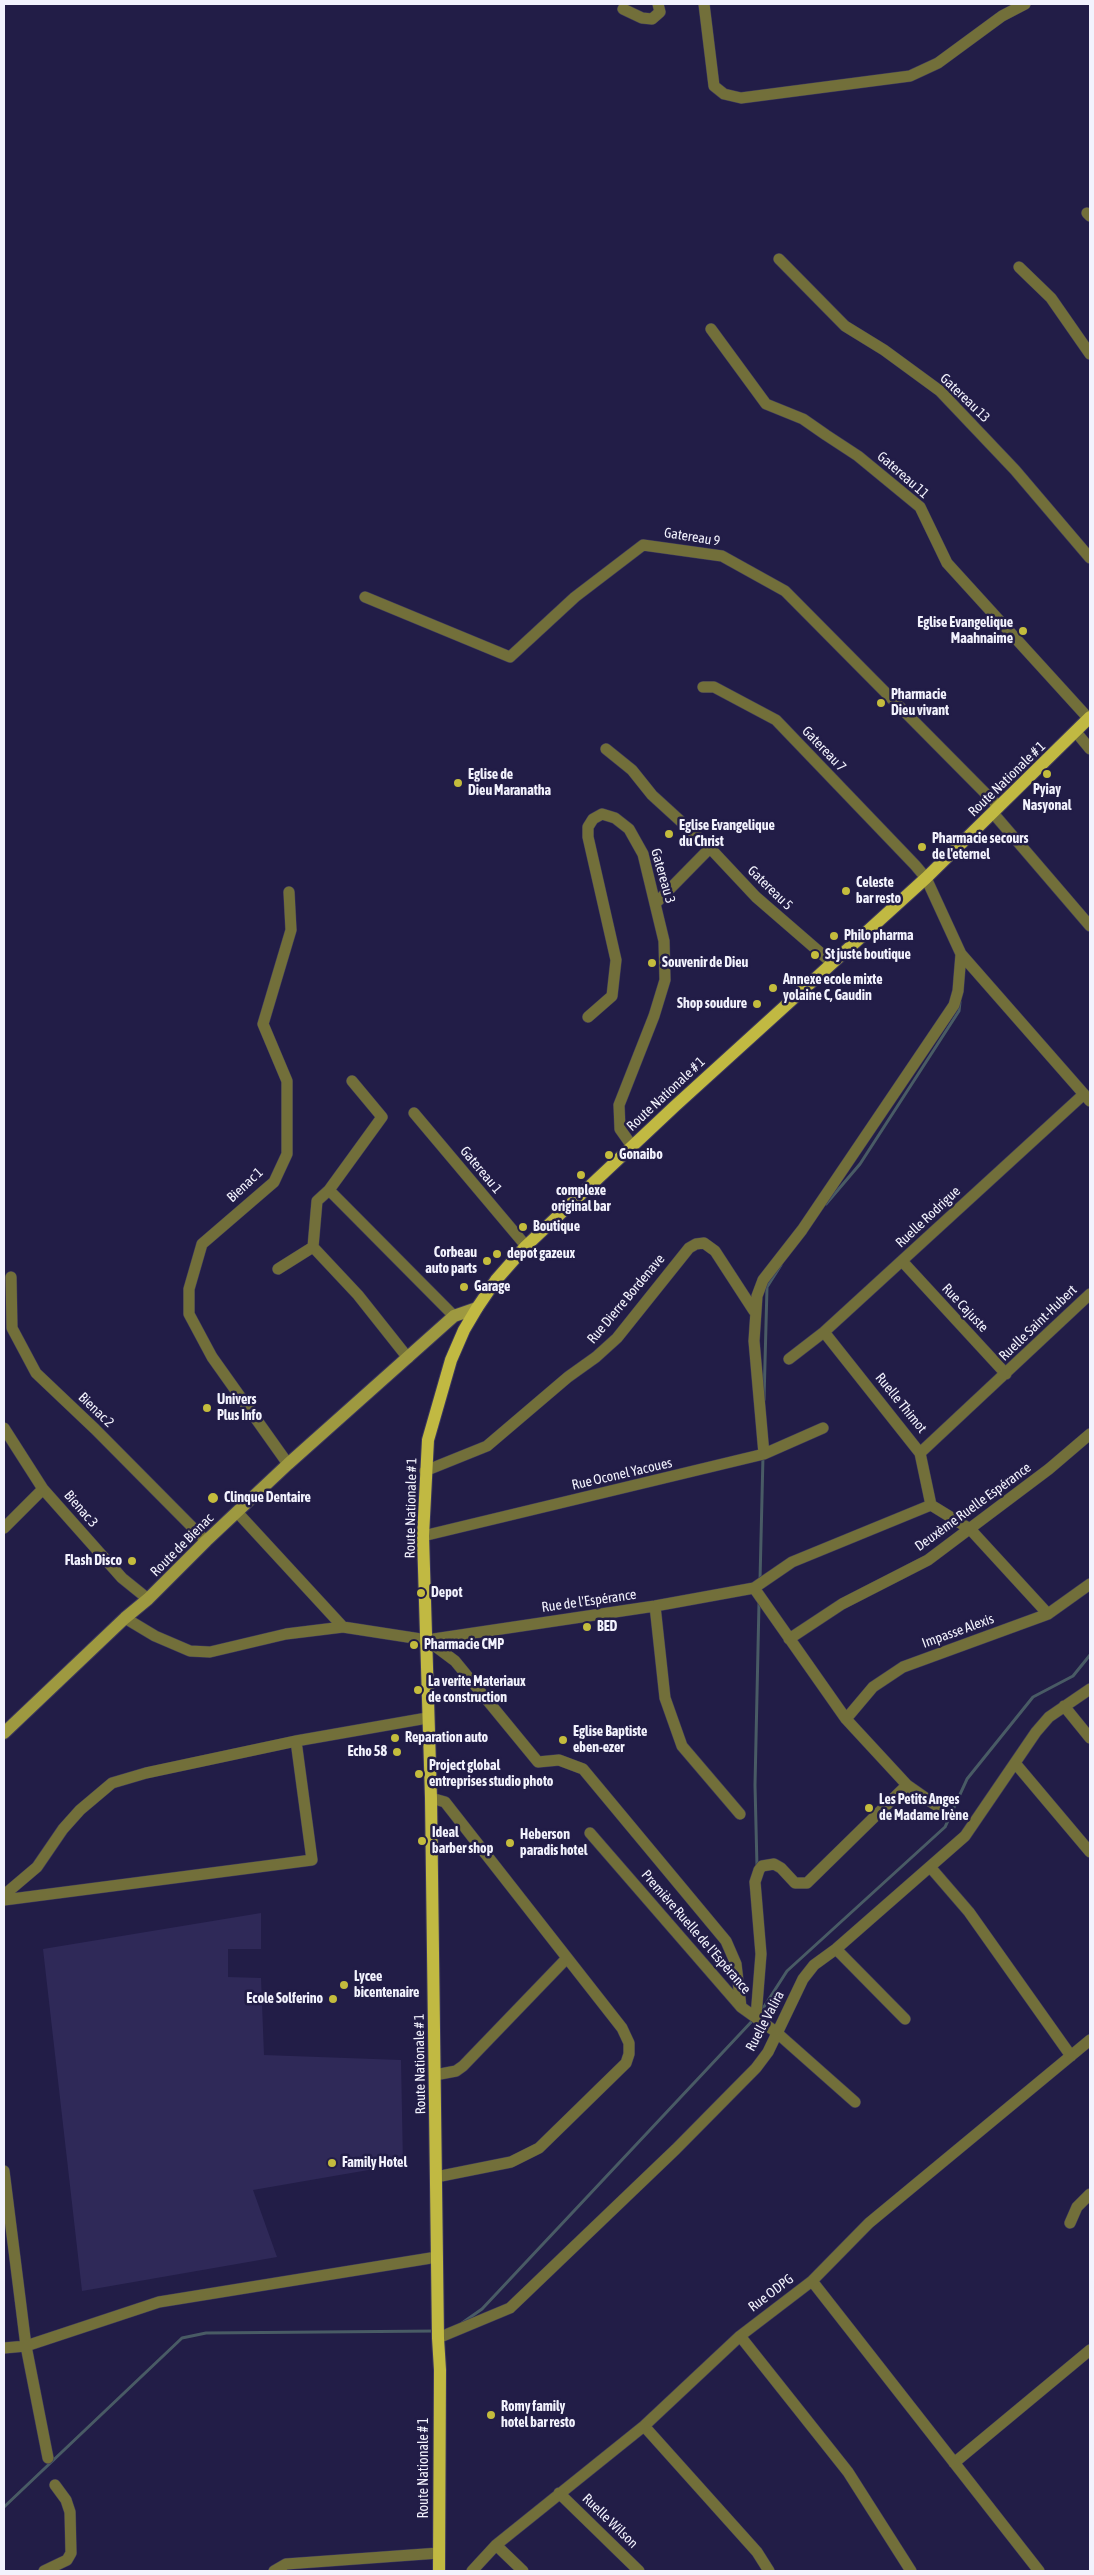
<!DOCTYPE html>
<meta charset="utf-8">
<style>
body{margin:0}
#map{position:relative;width:1094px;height:2575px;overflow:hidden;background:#221d47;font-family:"Asap Condensed",sans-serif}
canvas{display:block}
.frame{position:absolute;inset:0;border:5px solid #f2f2fd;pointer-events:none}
</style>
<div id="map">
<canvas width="1094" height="2575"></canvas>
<div class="frame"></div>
</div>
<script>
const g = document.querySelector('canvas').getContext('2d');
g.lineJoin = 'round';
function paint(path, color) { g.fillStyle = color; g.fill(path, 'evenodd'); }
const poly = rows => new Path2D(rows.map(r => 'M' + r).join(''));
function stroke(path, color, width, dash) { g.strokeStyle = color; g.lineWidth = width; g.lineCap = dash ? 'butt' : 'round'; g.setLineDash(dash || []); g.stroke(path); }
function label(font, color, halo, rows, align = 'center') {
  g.font = font + ' "Asap Condensed",sans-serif'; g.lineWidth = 5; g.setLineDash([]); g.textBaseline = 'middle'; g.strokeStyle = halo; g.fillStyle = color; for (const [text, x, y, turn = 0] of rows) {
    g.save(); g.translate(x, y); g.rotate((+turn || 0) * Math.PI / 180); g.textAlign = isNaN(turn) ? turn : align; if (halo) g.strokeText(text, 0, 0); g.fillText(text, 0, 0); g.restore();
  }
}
const built = poly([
 [261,1913,261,1949,228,1949,228,1977,261,1978,264,2055,401,2060,403,2164,253,2190,277,2257,82,2291,43,1949]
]);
const stream = poly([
 [826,1204,860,1164,959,1011,960,1002],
 [764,1400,767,1287,781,1265],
 [760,1580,763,1456],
 [757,1867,755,1785,759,1603],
 [760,2013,787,1971,945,1827,967,1779,1033,1697,1073,1676,1090,1655],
 [462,2323,482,2309,754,2019],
 [4,2507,182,2338,206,2333,436,2331]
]);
const street = poly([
 [704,4,714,86,724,94,741,98,910,76,938,63,1002,16,1025,4],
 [623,9,642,18,652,19,660,12,658,4],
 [1087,213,1090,216],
 [779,259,845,326,884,350,940,391,1015,470,1090,558],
 [1019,267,1051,298,1090,354],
 [711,329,766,404,803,419,826,435,858,456,920,507,947,563,1089,719],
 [365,597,510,657,575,597,643,545,722,556,785,591,999,807],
 [703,687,714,687,776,720,915,865,926,878,961,954,1090,1101],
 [1076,732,1090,749],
 [606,749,632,770,652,795,710,848,756,897,831,962],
 [993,813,1090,926],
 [655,904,710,848],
 [588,1017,612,996,616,960,588,837,588,827,593,819,602,814,615,818,629,829,643,854,664,941,665,980,654,1016,619,1105,620,1129,632,1146],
 [414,1113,526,1246],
 [329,1190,454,1316],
 [313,1247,358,1295,408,1358],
 [902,1261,1006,1374],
 [278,1269,313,1247,317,1201,329,1190,382,1117,352,1081],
 [11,1277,12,1328,36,1373,95,1429,206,1541],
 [824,1332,920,1453,931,1505],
 [789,1359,824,1332,1084,1094],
 [4,1428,43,1489,122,1578,148,1599],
 [920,1453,1090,1294],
 [764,1454,754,1341,757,1296,763,1280,802,1230,954,1005,958,991,961,954],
 [288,1464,212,1357,189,1314,189,1289,202,1244,274,1182,287,1154,287,1081,263,1024,291,930,289,892],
 [425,1471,487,1446,568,1377,596,1357,617,1338,689,1248,696,1244,704,1243,715,1251,754,1311],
 [237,1512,343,1627],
 [4,1528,43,1489],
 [423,1536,764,1454,823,1428],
 [754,1588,846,1719,907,1785,937,1806],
 [655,1606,665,1698,682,1746,740,1814],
 [125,1618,155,1636,190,1651,210,1652,286,1634,343,1627,427,1640,655,1606,754,1588,792,1562,931,1505,970,1529,1048,1614],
 [789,1639,842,1604,928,1560,1049,1469,1090,1434],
 [427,1640,455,1661,538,1762,559,1760,583,1769,726,1941,736,1964,741,2007],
 [1064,1706,1090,1738],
 [846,1719,873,1687,903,1667,1048,1614,1090,1584],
 [1015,1763,1090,1852],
 [431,1798,445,1802,622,2028,629,2043,629,2054,626,2063,539,2148,511,2162,436,2177],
 [590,1833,741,2007,776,2032,855,2102],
 [931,1868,969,1912,1071,2056],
 [4,1895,37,1867,63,1829,80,1810,112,1783,146,1773,296,1741,427,1718],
 [4,1900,312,1860,296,1741],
 [836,1949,905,2019],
 [756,2017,761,1954,755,1882,759,1870,762,1866,774,1864,781,1868,795,1883,807,1883,907,1785],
 [435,2075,456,2071,463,2066,567,1958],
 [4,2171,26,2346,48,2458],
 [1070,2223,1077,2207,1090,2194],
 [812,2281,1039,2571],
 [740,2336,848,2472,911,2571],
 [438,2338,510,2308,676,2149,756,2068,768,2052,803,1979,814,1965,836,1949,965,1836,1036,1732,1049,1717,1090,1689],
 [4,2348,26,2346,159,2302,437,2257],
 [644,2426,757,2552,769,2571],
 [954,2463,1090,2350],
 [559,2493,639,2571],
 [496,2545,523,2571],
 [44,2571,67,2560,71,2553,70,2512,66,2500,55,2485],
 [274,2571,286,2564,439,2553],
 [472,2571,496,2545,644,2426,740,2336,812,2281,869,2223,1090,2040]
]);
const secondary = poly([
 [4,1733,125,1618,148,1599,206,1541,288,1464,454,1316,477,1308]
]);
const primary = poly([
 [439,2571,440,2370,438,2338,431,1798,423,1536,428,1440,451,1360,464,1330,477,1308,496,1280,526,1246,675,1106,926,878,1090,717]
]);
const markers = [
 [1023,631,5,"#c4bc3d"],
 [881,703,5,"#c4bc3d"],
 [1047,774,5,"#c4bc3d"],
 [458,783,5,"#c4bc3d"],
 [669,834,5,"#c4bc3d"],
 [922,847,5,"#c4bc3d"],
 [846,891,5,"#c4bc3d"],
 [834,936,5,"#c4bc3d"],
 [815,955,5,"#c4bc3d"],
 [652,963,5,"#c4bc3d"],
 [773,988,5,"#c4bc3d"],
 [757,1004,5,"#c4bc3d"],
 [609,1155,5,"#c4bc3d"],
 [581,1175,5,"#c4bc3d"],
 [523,1227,5,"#c4bc3d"],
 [497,1254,5,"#c4bc3d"],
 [487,1261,5,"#c4bc3d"],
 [464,1287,5,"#c4bc3d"],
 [207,1408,5,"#c4bc3d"],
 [213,1498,6,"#c4bc3d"],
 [132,1561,5,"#c4bc3d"],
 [421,1593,5,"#c4bc3d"],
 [587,1627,5,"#c4bc3d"],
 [414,1645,5,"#c4bc3d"],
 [418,1690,5,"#c4bc3d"],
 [395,1738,5,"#c4bc3d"],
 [563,1740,5,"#c4bc3d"],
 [397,1752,5,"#c4bc3d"],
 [419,1774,5,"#c4bc3d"],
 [869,1808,5,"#c4bc3d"],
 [422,1841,5,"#c4bc3d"],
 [510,1843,5,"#c4bc3d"],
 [344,1985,5,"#c4bc3d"],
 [333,1999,5,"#c4bc3d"],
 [332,2163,5,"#c4bc3d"],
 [491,2415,5,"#c4bc3d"]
];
const streetNames = [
 ["Gatereau 13",965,398,44],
 ["Gatereau 11",903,475,41],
 ["Gatereau 9",692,537,9],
 ["Gatereau 7",824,749,46],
 ["Route Nationale # 1",1007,779,-44],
 ["Gatereau 3",663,876,74],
 ["Gatereau 5",770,888,44],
 ["Route Nationale # 1",666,1094,-43],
 ["Gatereau 1",481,1170,50],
 ["Bienac 1",245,1185,-43],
 ["Ruelle Rodrigue",928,1217,-43],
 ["Rue Dierre Bordenave",626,1299,-50],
 ["Rue Cajuste",965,1308,47],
 ["Ruelle Saint-Hubert",1038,1323,-44],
 ["Ruelle Thimot",901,1403,51],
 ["Bienac 2",96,1410,44],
 ["Rue Oconel Yacoues",622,1474,-13],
 ["Deuxème Ruelle Espérance",973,1507,-36],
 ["Route Nationale # 1",411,1508,-89],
 ["Bienac 3",81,1509,49],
 ["Route de Bienac",182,1545,-45],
 ["Rue de l'Espérance",589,1601,-8],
 ["Impasse Alexis",958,1631,-20],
 ["Première Ruelle de l'Espérance",696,1932,49],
 ["Ruelle Valira",765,2021,-62],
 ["Route Nationale # 1",420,2064,-91],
 ["Rue ODPG",771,2293,-37],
 ["Route Nationale # 1",424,2468,-90],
 ["Ruelle Wilson",610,2521,44]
];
const poiNames = [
 ["Eglise Evangelique",1013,623,"right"],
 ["Maahnaime",1013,639,"right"],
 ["Pharmacie",891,695],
 ["Dieu vivant",891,711],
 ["Eglise de",468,775],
 ["Dieu Maranatha",468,791],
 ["Pyiay",1047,790,"center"],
 ["Nasyonal",1047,806,"center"],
 ["Eglise Evangelique",679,826],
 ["du Christ",679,842],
 ["Pharmacie secours",932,839],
 ["de l'eternel",932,855],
 ["Celeste",856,883],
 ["bar resto",856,899],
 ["Philo pharma",844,936],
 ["St juste boutique",825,955],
 ["Souvenir de Dieu",662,963],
 ["Annexe ecole mixte",783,980],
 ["yolaine C, Gaudin",783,996],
 ["Shop soudure",747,1004,"right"],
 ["Gonaibo",619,1155],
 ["complexe",581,1191,"center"],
 ["original bar",581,1207,"center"],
 ["Boutique",533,1227],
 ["Corbeau",477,1253,"right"],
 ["auto parts",477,1269,"right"],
 ["depot gazeux",507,1254],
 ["Garage",474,1287],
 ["Univers",217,1400],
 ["Plus Info",217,1416],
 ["Clinque Dentaire",224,1498],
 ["Flash Disco",122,1561,"right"],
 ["Depot",431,1593],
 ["BED",597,1627],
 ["Pharmacie CMP",424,1645],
 ["La verite Materiaux",428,1682],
 ["de construction",428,1698],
 ["Eglise Baptiste",573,1732],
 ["eben-ezer",573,1748],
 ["Reparation auto",405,1738],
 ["Echo 58",387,1752,"right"],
 ["Project global",429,1766],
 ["entreprises studio photo",429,1782],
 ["Les Petits Anges",879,1800],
 ["de Madame Irène",879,1816],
 ["Ideal",432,1833],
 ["barber shop",432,1849],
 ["Heberson",520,1835],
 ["paradis hotel",520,1851],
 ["Lycee",354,1977],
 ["bicentenaire",354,1993],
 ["Ecole Solferino",323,1999,"right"],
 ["Family Hotel",342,2163],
 ["Romy family",501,2407],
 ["hotel bar resto",501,2423]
];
paint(built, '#2f2958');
stroke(stream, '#495b65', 3);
stroke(street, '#3b375d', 12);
stroke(secondary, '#3b375d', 14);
stroke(primary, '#3b375d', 14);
stroke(street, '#726f3a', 11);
stroke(secondary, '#9e9940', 12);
stroke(primary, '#c1b942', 12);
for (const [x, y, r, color] of markers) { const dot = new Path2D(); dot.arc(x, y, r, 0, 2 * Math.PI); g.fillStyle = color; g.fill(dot); stroke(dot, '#221d47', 2); }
label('14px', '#f2f2fd', '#221d47', streetNames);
label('bold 14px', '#f2f2fd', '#221d47', poiNames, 'left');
</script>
